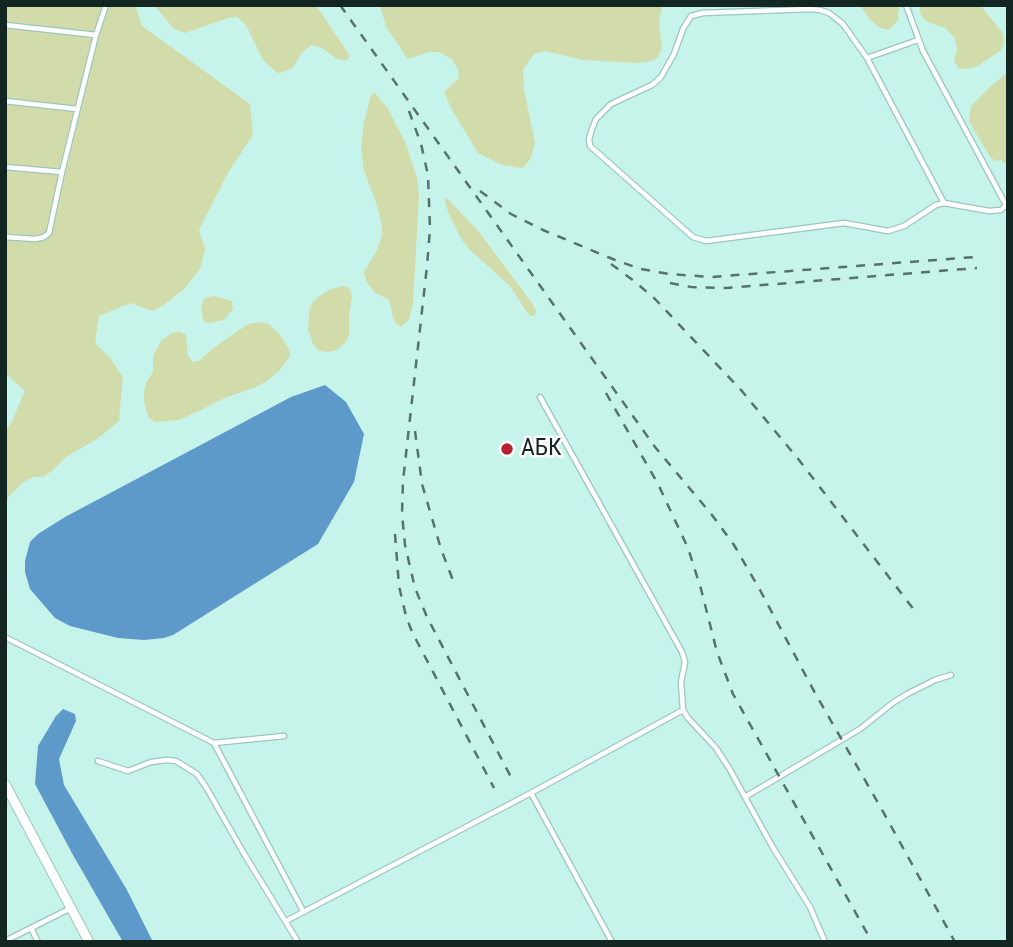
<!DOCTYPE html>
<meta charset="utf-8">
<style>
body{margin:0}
#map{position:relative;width:1013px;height:947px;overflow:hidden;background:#c6f4ea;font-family:"Roboto Condensed",sans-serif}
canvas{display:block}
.frame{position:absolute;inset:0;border:7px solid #142622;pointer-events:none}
</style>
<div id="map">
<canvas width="1013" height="947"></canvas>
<div class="frame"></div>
</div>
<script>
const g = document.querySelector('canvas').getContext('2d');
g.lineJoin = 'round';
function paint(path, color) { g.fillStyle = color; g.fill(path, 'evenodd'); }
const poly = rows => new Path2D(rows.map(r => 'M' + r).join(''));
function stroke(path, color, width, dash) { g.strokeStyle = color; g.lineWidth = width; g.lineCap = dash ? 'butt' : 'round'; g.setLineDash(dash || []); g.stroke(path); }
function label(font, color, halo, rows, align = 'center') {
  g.font = font + ' "Roboto Condensed",sans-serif'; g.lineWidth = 5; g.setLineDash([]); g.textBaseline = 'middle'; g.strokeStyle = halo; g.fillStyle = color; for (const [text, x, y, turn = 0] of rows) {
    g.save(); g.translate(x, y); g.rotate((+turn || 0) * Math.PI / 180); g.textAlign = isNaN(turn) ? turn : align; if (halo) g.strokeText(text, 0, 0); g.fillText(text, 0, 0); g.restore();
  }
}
const green = poly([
 [5,5,135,5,142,26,250,104,253,135,229,171,199,230,205,249,200,269,185,288,164,305,152,311,131,303,99,316,95,343,111,359,123,378,119,421,97,439,66,457,53,470,43,477,33,477,22,483,5,501,5,431,11,423,25,391,5,373],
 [154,5,316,5,350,56,348,59,344,61,336,58,320,47,312,45,302,52,293,68,280,73,276,72,263,60,246,25,237,17,228,18,185,33,173,28],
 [380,5,662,5,659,22,662,48,658,57,652,61,637,63,583,60,545,51,534,54,523,70,524,89,535,143,531,158,523,168,502,165,478,153,452,110,444,92,459,78,458,69,452,59,439,52,428,52,408,59,386,27],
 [860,5,899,5,898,20,889,30,880,28,870,20],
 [919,5,980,5,1002,32,1004,44,1000,51,978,66,973,68,960,69,955,63,954,59,957,50,955,38,945,28,928,22,921,16],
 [1008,72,1008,166,1001,160,996,161,991,158,969,122,971,106,990,87],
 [374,92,388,109,406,144,417,178,419,196,413,303,409,320,402,326,397,325,393,317,390,303,388,299,375,293,366,281,364,272,377,250,382,235,382,226,377,205,364,171,361,147,364,122,371,95],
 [447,198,479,232,532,303,536,310,535,315,532,316,528,314,510,286,469,249,460,237,448,212,445,200],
 [342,286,349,288,352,296,349,316,349,334,346,342,337,350,327,352,319,351,313,344,308,330,309,312,312,303,318,297,329,290],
 [214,296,232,301,233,309,224,320,210,323,205,322,203,319,201,306,205,298],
 [261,322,269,324,281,336,289,349,290,356,280,370,267,381,254,388,227,397,201,410,179,420,155,422,148,417,144,401,144,392,146,383,153,372,153,356,161,341,172,333,180,332,186,335,188,356,193,362,199,361,212,349,248,324]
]);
const water = poly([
 [325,385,346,402,364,434,354,482,318,544,173,635,164,638,144,640,118,638,70,626,55,618,30,589,25,572,25,561,30,542,38,534,65,517,291,397],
 [63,709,75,714,76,721,59,759,64,785,127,890,153,942,123,942,73,855,35,784,38,746,56,716]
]);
const service = poly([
 [906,5,923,51,1006,205,1001,210,989,211,944,203,936,205,904,226,888,231,844,223,706,241,693,237,590,146,589,139,592,129,596,119,611,104,652,85,661,77,674,54,683,29,691,16,703,13,810,9,820,10,829,13,843,24,867,58,944,203],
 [5,25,96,35],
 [867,58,918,40],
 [5,101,77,109],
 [5,167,62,172],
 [5,237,36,239,44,237,49,233,62,172,96,35,106,5],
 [540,397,682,652,685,662,681,682,683,710,688,718,716,748,729,768,772,846,810,907,825,942],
 [5,637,214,743,284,736],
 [214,743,303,911],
 [98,761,128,771,151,762,167,760,176,761,197,774,206,787,243,852,298,942],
 [531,793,612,942],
 [745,797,860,729,894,702,909,693,935,680,951,675],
 [286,921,531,793,683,710],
 [5,941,31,928],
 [38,942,31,928,69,909]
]);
const minor = poly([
 [5,784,89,942]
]);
const rail = poly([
 [340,5,655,447,712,515,734,545,760,590,815,693,881,808,955,942],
 [409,111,421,144,428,175,430,229,427,266,403,481,402,514,405,545,415,588,427,617,512,779],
 [480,191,511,214,543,230,615,260,641,269,669,274,711,277,975,257],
 [611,264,634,281,655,299,741,390,799,460,918,615],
 [670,283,691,287,726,288,977,268],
 [606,393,658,484,688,548,701,589,717,652,733,694,872,942],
 [415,431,422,484,441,549,454,583],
 [395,534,399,586,406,616,412,632,494,788]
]);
const markers = [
 [507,449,7,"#b52331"]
];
const poiNames = [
 ["АБК",521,449]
];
paint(green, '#d2dcaa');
paint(water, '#5d9aca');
stroke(service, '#9bc7be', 7);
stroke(minor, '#9bc7be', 11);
stroke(service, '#fff', 4.5);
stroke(minor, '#fff', 9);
stroke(rail, '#56726c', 2.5, [9, 9]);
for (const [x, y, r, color] of markers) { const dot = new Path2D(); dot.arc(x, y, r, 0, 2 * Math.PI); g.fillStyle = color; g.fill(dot); stroke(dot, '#fff', 2.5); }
label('24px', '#142622', '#fff', poiNames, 'left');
</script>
